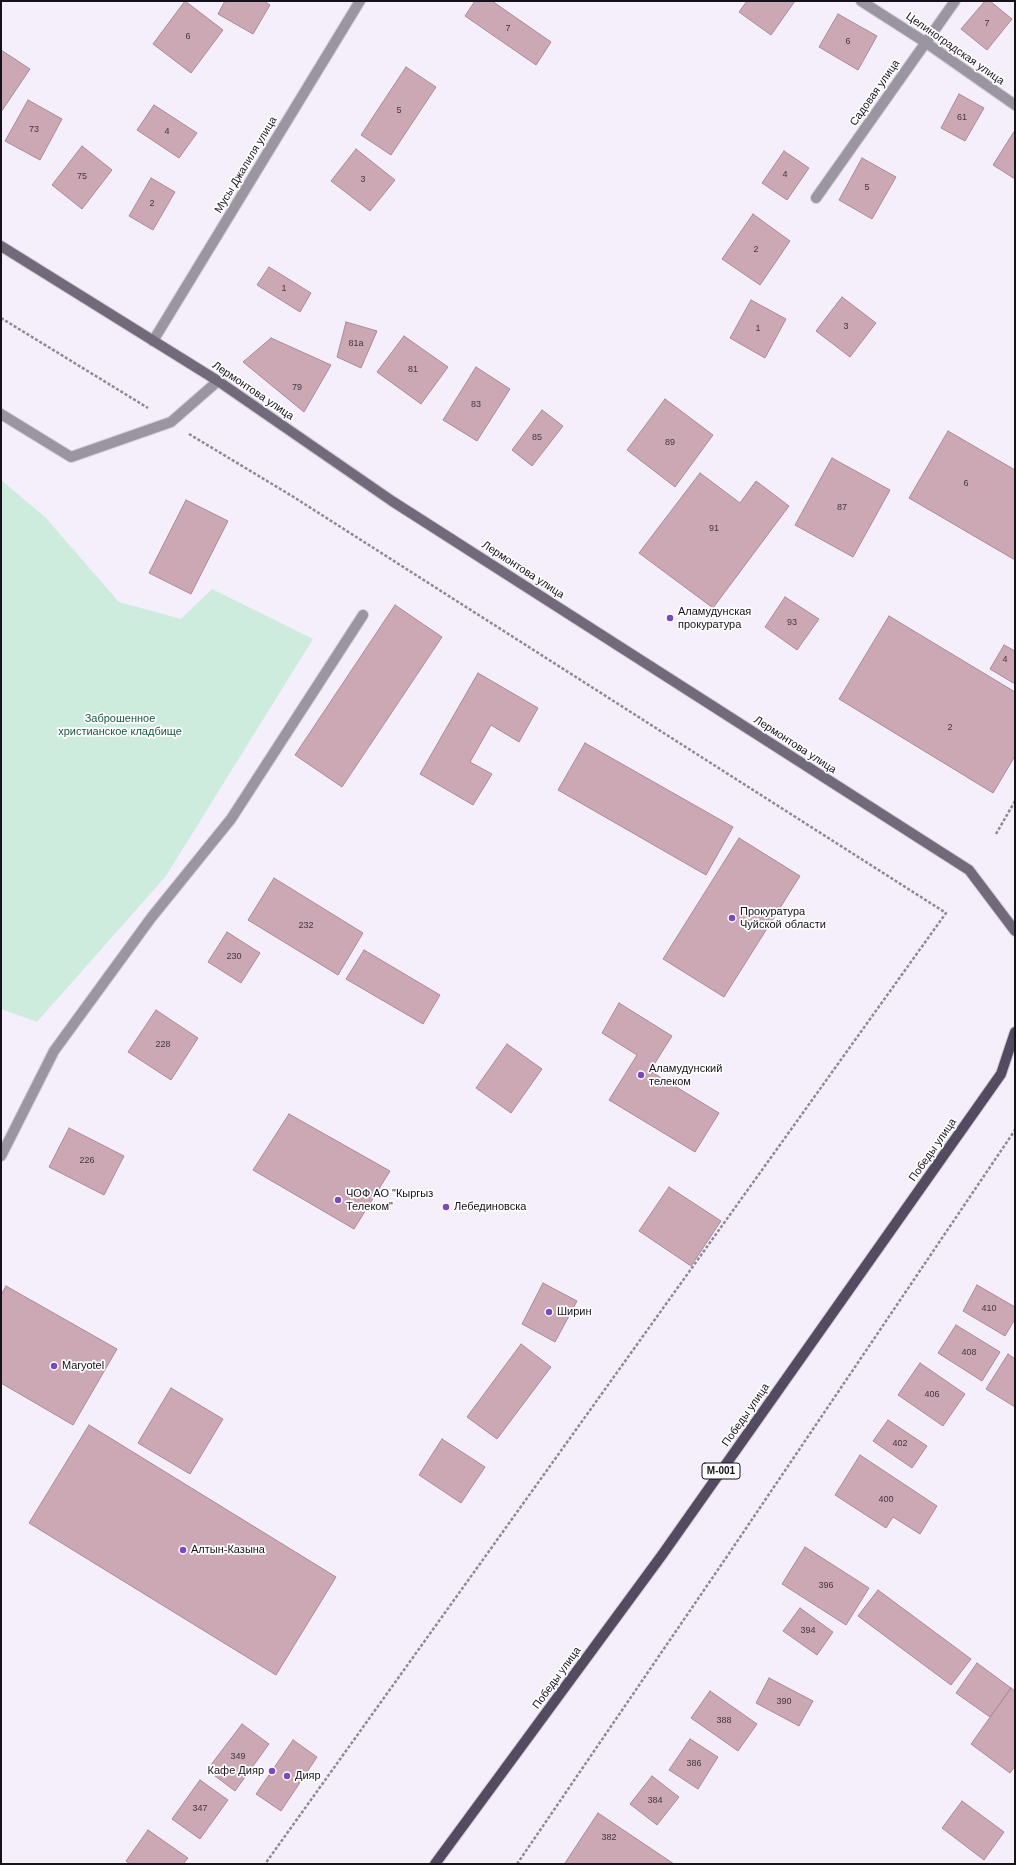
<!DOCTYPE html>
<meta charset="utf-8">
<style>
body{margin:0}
#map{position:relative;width:1016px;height:1865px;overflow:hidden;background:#f4effb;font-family:Arial,sans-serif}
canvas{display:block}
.frame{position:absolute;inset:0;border:2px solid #16111b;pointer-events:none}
</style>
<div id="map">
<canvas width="1016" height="1865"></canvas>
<div class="frame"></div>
</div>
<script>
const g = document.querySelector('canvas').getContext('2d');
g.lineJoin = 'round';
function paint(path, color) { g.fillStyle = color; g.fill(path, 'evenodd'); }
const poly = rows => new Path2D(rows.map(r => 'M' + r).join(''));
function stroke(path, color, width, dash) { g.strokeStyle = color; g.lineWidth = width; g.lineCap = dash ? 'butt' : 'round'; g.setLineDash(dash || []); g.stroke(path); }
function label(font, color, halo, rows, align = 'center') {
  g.font = font + ' Arial,sans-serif'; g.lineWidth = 3.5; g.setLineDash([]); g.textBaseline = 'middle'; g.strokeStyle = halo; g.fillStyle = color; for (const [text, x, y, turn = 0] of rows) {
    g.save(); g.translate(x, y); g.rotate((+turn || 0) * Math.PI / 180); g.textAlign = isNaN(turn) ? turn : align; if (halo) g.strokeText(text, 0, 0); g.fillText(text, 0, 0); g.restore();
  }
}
const green = poly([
 [1,480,45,517,119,602,181,619,212,589,313,639,166,876,37,1022,1,1009]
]);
const building = poly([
 [185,1,223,30,191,73,153,44,185,1],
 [225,1,264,1,270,5,253,34,218,14,225,1],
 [475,1,492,1,551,42,536,65,465,16,475,1],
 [747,1,795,1,771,35,739,12,747,1],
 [985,1,990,1,1012,19,987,50,961,29,985,1],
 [838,14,877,36,858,70,819,47,838,14],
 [1,50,30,69,1,112,1,50],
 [406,67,436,87,391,155,361,135,406,67],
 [959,94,984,108,965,141,941,128,959,94],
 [28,100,62,119,40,160,5,141,28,100],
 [154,105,197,133,179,158,137,130,154,105],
 [1015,130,1015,179,993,165,1015,130],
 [82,146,112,170,82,209,52,185,82,146],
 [356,149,395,180,370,211,331,181,356,149],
 [784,151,809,168,787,200,762,183,784,151],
 [862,158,896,177,872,219,839,200,862,158],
 [151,178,175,192,153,230,129,216,151,178],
 [753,214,790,241,760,285,722,259,753,214],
 [269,267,311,293,300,312,257,285,269,267],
 [842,297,876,323,850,357,816,331,842,297],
 [751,300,786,319,765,358,730,338,751,300],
 [346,322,377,331,361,368,337,357,346,322],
 [404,336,448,367,421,404,377,372,404,336],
 [271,338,331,365,304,412,243,362,271,338],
 [476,367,510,389,477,441,443,420,476,367],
 [665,399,713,435,675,487,627,450,665,399],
 [542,410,563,426,532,466,512,450,542,410],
 [948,431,1015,470,1015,560,909,498,948,431],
 [832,458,890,490,853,557,795,525,832,458],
 [700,473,740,503,756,481,789,506,713,608,639,553,700,473],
 [186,500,228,521,191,594,149,573,186,500],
 [785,597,819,619,797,650,765,627,785,597],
 [395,605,442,637,342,787,295,755,395,605],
 [889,616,1015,692,1015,756,993,793,839,699,889,616],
 [1004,645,1015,651,1015,684,990,669,1004,645],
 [478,673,538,708,519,742,491,725,470,762,492,774,473,805,420,774,478,673],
 [585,743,733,827,706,875,558,790,585,743],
 [739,838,800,876,724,997,663,959,739,838],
 [274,878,363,933,338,975,248,920,274,878],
 [227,932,260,953,241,983,208,962,227,932],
 [364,950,440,995,423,1024,346,979,364,950],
 [619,1003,672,1036,650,1071,719,1113,695,1152,609,1100,637,1055,602,1033,619,1003],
 [156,1010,198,1038,171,1080,128,1052,156,1010],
 [507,1044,542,1069,511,1113,476,1088,507,1044],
 [289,1114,390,1171,354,1229,253,1170,289,1114],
 [69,1128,124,1156,104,1195,49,1167,69,1128],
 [669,1187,721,1221,691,1266,639,1231,669,1187],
 [543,1283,577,1301,555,1342,522,1324,543,1283],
 [977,1285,1015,1307,1015,1319,1005,1336,963,1311,977,1285],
 [6,1286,117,1349,73,1425,1,1383,1,1295,6,1286],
 [956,1325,1000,1352,982,1381,938,1353,956,1325],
 [521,1344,551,1367,497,1439,467,1417,521,1344],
 [1008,1354,1015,1359,1015,1407,986,1389,1008,1354],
 [920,1363,965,1394,943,1426,898,1395,920,1363],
 [171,1388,223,1419,190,1474,138,1443,171,1388],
 [888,1420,927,1446,912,1468,873,1441,888,1420],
 [89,1425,336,1577,276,1675,29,1523,89,1425],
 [442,1439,485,1467,461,1503,419,1475,442,1439],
 [860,1455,937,1506,920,1534,893,1517,886,1528,835,1495,860,1455],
 [805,1547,869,1588,846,1625,782,1584,805,1547],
 [878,1590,971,1659,951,1685,858,1616,878,1590],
 [800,1608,833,1632,817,1655,783,1631,800,1608],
 [977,1663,1011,1688,990,1717,956,1693,977,1663],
 [769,1678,813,1701,799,1726,756,1703,769,1678],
 [1011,1688,1015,1691,1015,1766,1010,1773,971,1744,1011,1688],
 [710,1691,757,1724,738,1751,691,1718,710,1691],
 [242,1724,269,1744,235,1791,207,1770,242,1724],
 [690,1739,718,1757,698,1789,669,1770,690,1739],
 [293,1740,317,1757,281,1811,256,1794,293,1740],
 [652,1776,679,1797,657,1825,630,1804,652,1776],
 [200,1780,228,1800,200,1839,172,1819,200,1780],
 [962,1801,1004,1832,984,1860,942,1828,962,1801],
 [598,1813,674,1864,566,1864,565,1863,598,1813],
 [148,1830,188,1858,183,1864,130,1864,126,1861,148,1830]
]);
const path = poly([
 [1,318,148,408],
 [189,434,292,496,946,913,265,1864],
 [996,834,1015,801],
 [517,1864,730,1552,1015,1130]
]);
const street = poly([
 [861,1,925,42,1015,105],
 [816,198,955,1],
 [153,341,360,1],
 [1,414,71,457,171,422,218,381],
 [1,1156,54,1051,151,918,231,819,363,615]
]);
const secondary = poly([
 [1,246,218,381,392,501,969,870,1015,931]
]);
const primary = poly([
 [435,1864,662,1555,1001,1074,1015,1032]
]);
const markers = [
 [670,618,4,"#7a49c1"],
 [732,918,4,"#7a49c1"],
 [641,1075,4,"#7a49c1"],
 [338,1200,4,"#7a49c1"],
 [446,1207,4,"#7a49c1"],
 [549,1312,4,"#7a49c1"],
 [54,1366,4,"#7a49c1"],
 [183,1550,4,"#7a49c1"],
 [272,1771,4,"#7a49c1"],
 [287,1776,4,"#7a49c1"]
];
const numberNames = [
 ["7",987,24],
 ["7",508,29],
 ["6",188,37],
 ["6",848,42],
 ["5",399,111],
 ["61",962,118],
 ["73",34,130],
 ["4",167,132],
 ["4",785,175],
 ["75",82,177],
 ["3",363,180],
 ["5",867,188],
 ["2",152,204],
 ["2",756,250],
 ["1",284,289],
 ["3",846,327],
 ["1",758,329],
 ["81а",356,344],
 ["81",413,370],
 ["79",297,388],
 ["83",476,405],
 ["85",537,438],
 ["89",670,443],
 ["6",966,484],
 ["87",842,508],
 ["91",714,529],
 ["93",792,623],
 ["4",1005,660],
 ["2",950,728],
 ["232",306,926],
 ["230",234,957],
 ["228",163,1045],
 ["226",87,1161],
 ["410",989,1309],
 ["408",969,1353],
 ["406",932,1395],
 ["402",900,1444],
 ["400",886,1500],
 ["396",826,1586],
 ["394",808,1631],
 ["390",784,1702],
 ["388",724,1721],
 ["349",238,1757],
 ["386",694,1764],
 ["384",655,1801],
 ["347",200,1809],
 ["382",609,1838]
];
const shields = [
 [721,1471,38]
];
const shieldNames = [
 ["М-001",721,1471]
];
const streetNames = [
 ["Целиноградская улица",955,49,35],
 ["Садовая улица",875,93,-55],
 ["Мусы Джалиля улица",246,165,-59],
 ["Лермонтова улица",253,391,34],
 ["Лермонтова улица",523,570,33],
 ["Лермонтова улица",795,745,33],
 ["Победы улица",933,1150,-55],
 ["Победы улица",746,1415,-55],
 ["Победы улица",557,1678,-54]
];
const poiNames = [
 ["Аламудунская",678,612],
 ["прокуратура",678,625],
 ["Прокуратура",740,912],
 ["Чуйской области",740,925],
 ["Аламудунский",649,1069],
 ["телеком",649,1082],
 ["ЧОФ АО \"Кыргыз",346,1194],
 ["Телеком\"",346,1207],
 ["Лебединовска",454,1207],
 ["Ширин",557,1312],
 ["Maryotel",62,1366],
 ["Алтын-Казына",191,1550],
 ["Кафе Дияр",264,1771,"right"],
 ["Дияр",295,1776]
];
const parkNames = [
 ["Заброшенное",120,719],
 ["христианское кладбище",120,732]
];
paint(green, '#ceecdd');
paint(building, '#cca7b4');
stroke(building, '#ab8a96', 1);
stroke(street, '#d0cbd7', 12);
stroke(secondary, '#d0cbd7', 12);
stroke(primary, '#d0cbd7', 12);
stroke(path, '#8e8994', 2.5, [3, 2]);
stroke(street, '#9b95a2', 10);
stroke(secondary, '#726a7b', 10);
stroke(primary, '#554b60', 10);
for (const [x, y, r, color] of markers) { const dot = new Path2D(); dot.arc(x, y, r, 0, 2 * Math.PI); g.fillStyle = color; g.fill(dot); stroke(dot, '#fff', 1.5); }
label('9px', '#443641', null, numberNames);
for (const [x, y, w] of shields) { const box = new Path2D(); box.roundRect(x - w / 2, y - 8, w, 16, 3); g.fillStyle = '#fff'; g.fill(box); stroke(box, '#16111b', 1); }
label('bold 10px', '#16111b', null, shieldNames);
label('11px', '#16111b', '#fff', streetNames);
label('11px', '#16111b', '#fff', poiNames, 'left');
label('11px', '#19573f', '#fff', parkNames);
</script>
